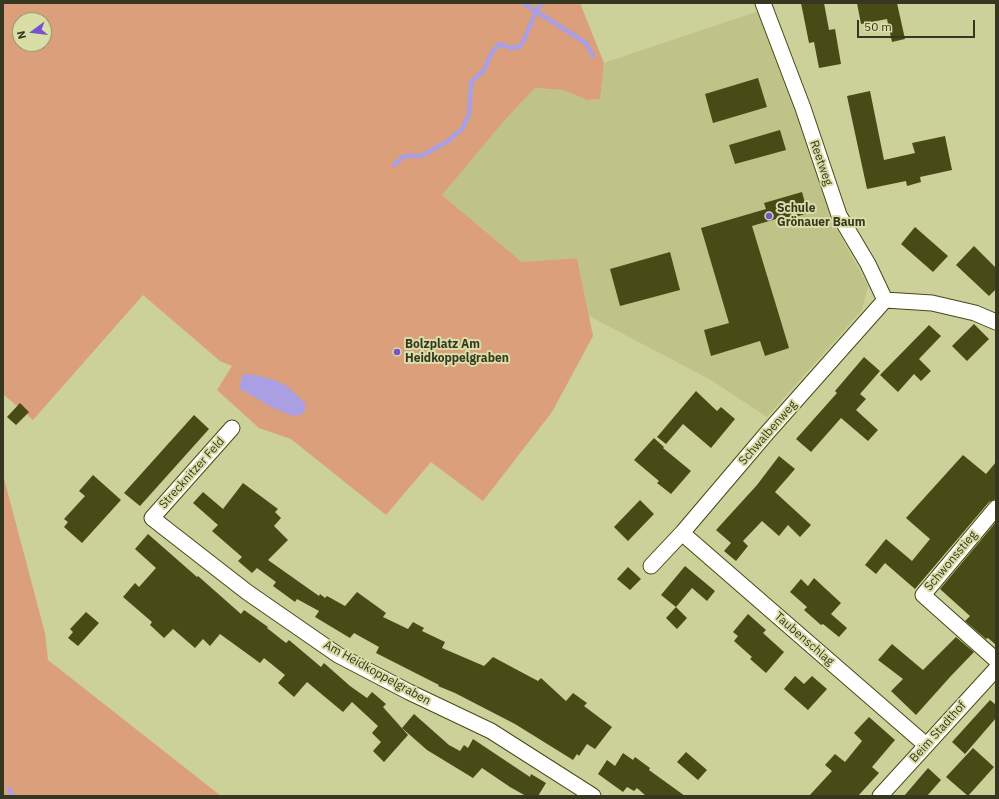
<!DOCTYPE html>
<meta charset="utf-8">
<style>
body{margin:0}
#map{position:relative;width:999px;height:799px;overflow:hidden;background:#ccd099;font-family:"IBM Plex Sans",sans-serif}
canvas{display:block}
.frame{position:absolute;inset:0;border:4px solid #363721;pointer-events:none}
.north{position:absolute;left:12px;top:12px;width:40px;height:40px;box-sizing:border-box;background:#d9dda6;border:1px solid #989b71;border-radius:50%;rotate:255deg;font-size:11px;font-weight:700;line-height:16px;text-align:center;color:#363721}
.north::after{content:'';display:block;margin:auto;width:14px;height:18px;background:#7454ce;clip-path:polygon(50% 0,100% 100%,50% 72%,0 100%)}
.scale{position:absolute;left:857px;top:20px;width:118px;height:18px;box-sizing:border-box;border:2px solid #363721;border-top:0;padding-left:5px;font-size:12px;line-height:14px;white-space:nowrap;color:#363721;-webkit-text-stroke:3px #d9dda6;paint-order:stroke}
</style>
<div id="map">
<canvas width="999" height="799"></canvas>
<div class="frame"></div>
<div class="north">N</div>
<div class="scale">50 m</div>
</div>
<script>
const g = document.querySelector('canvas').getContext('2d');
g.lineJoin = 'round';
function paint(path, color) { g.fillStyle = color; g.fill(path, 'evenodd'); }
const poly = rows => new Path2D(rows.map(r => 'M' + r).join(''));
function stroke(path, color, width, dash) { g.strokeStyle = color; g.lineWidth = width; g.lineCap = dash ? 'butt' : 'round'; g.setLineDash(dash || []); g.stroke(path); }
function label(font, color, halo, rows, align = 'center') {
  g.font = font + ' "IBM Plex Sans",sans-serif'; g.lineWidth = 4; g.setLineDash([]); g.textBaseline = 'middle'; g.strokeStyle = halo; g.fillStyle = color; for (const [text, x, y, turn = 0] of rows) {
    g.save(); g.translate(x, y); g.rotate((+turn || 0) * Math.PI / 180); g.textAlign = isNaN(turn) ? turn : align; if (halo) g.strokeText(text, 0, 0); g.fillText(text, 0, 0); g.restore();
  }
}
const built = poly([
 [759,11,812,155,834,224,868,286,862,310,767,417,711,380,589,316,577,258,522,262,442,195,504,121,535,88,563,90,587,100,600,99,604,63]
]);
const green = poly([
 [3,3,580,3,604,63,600,99,587,100,563,90,535,88,504,121,442,195,522,262,577,258,593,336,552,412,483,501,431,462,386,515,291,439,259,428,217,390,232,366,220,361,143,295,33,420,3,394],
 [20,20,44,20,44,44,20,44],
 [3,475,45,633,48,660,221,796,3,796]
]);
const water = poly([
 [243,374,256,375,274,380,287,386,306,404,303,414,293,416,273,408,239,388]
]);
const stream = poly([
 [523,3,586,43,593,56],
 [394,165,404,156,421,156,448,141,463,128,469,114,471,82,484,70,491,54,499,44,511,48,519,47,524,40,536,11,542,3],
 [9,789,13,796]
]);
const building = poly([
 [801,3,824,3,829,30,835,29,841,64,819,68,814,42,809,43],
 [857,3,897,3,905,39,892,42,887,19,861,24],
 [758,78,767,107,713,123,705,94],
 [870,91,884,160,915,153,912,143,945,136,952,170,920,177,921,182,907,186,906,181,867,189,847,96],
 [780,130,786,150,735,164,729,145],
 [802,192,808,213,777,223,776,219,752,226,789,348,765,356,760,341,711,356,704,330,729,323,701,228,766,209,764,203],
 [915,227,948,256,933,272,901,244],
 [974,246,996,268,996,289,989,296,956,265],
 [670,252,680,290,620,306,610,269],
 [974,324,989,339,967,361,952,346],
 [929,325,941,336,919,359,931,371,921,381,914,374,898,392,880,375],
 [864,357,880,371,860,394,866,399,856,410,878,430,868,441,841,418,811,452,796,439,837,393,835,391],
 [696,391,717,411,721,407,735,419,711,448,683,424,666,444,657,437],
 [20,403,29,412,16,425,7,417],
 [194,415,209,429,140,506,124,493],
 [654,438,664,447,663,448,691,471,671,494,657,483,659,481,634,460],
 [963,455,986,474,996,462,996,499,989,502,915,589,885,563,876,574,865,565,886,539,912,561,930,539,906,518],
 [779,456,795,469,775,492,811,525,800,537,788,525,779,536,762,521,743,541,748,546,736,561,724,551,731,543,716,530,757,485],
 [93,475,121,500,82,543,64,527,68,522,64,519,85,496,79,491],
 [243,483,278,509,275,512,281,518,274,526,288,540,268,560,319,596,320,594,325,598,327,596,345,606,357,592,386,613,383,617,408,629,413,622,424,628,422,631,445,642,442,648,484,666,493,657,538,681,541,678,566,701,573,693,587,703,584,706,612,727,595,749,587,744,579,756,577,754,573,760,515,724,455,693,438,686,439,685,376,653,379,647,354,633,350,638,315,617,319,611,297,599,295,602,273,586,276,582,257,568,252,573,238,561,242,557,212,531,218,525,193,503,203,492,223,509],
 [640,500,654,514,628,541,614,527],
 [996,522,996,645,988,638,986,639,965,621,970,616,940,589],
 [148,534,197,577,198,576,241,614,244,610,268,627,267,628,286,643,289,640,321,667,324,663,350,686,367,698,372,692,386,704,383,707,408,735,384,762,373,751,381,742,372,733,378,726,352,702,343,712,307,682,294,697,278,683,285,675,264,658,260,663,220,634,210,646,203,639,195,648,173,629,164,638,150,625,152,622,123,597,135,583,139,587,156,568,135,549],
 [685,566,715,591,707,601,692,588,676,607,661,595],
 [628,567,641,579,630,590,617,579],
 [814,578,841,603,831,614,847,628,839,637,823,624,821,625,804,610,807,607,790,592,801,579,808,586],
 [676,607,687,618,677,629,666,618],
 [86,612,99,623,78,646,68,638,73,632,70,629],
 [748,614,766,630,763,633,784,652,766,673,750,659,752,657,734,641,738,636,733,632],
 [956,637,974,652,950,677,916,715,891,691,903,679,878,660,892,644,923,670],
 [795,676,804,684,812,676,827,689,808,710,784,689],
 [990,700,996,705,996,718,965,754,952,742],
 [414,714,449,745,460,751,464,745,468,748,473,739,530,777,531,774,546,783,538,796,526,796,510,787,482,768,473,778,427,750,402,728],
 [869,717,895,740,872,767,879,773,858,796,809,796,832,771,825,765,835,754,845,762,862,741,854,733],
 [973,748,994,767,968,796,946,777],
 [686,752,707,770,698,780,677,762],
 [623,753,633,760,635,757,650,768,649,770,685,796,646,796,637,788,634,791,627,787,623,792,598,774,607,760,615,766],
 [928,768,941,780,927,796,904,796]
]);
const minor = poly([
 [763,3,803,108,839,215,868,264,885,300,932,303,975,313,996,322],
 [232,428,152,518,247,592,338,655,409,692,491,731,593,796],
 [996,508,923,595,996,660],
 [682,533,926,745],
 [651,566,682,533,767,433,885,300],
 [880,796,996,669]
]);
const markers = [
 [769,216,4,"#7454ce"],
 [397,352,4,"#7454ce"]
];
const streetNames = [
 ["Reetweg",821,163,71],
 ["Schwalbenweg",768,433,-49],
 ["Strecknitzer Feld",192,473,-48],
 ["Schwonsstieg",951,561,-50],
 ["Taubenschlag",804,639,41],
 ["Am Heidkoppelgraben",377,673,29],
 ["Beim Stadthof",938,732,-48]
];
const poiNames = [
 ["Schule",777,209],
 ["Grönauer Baum",777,223],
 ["Bolzplatz Am",405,345],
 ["Heidkoppelgraben",405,359]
];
paint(built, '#c0c387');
paint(green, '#db9f7c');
paint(water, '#aa9fe2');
stroke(stream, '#aa9fe2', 4.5);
paint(building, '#494b17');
stroke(minor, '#484a16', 17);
stroke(minor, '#fff', 15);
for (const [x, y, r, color] of markers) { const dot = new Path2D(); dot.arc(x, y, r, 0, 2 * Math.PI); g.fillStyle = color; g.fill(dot); stroke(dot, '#d9dda6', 1.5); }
label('12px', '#363721', '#d9dda6', streetNames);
label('bold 12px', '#363721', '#d9dda6', poiNames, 'left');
</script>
